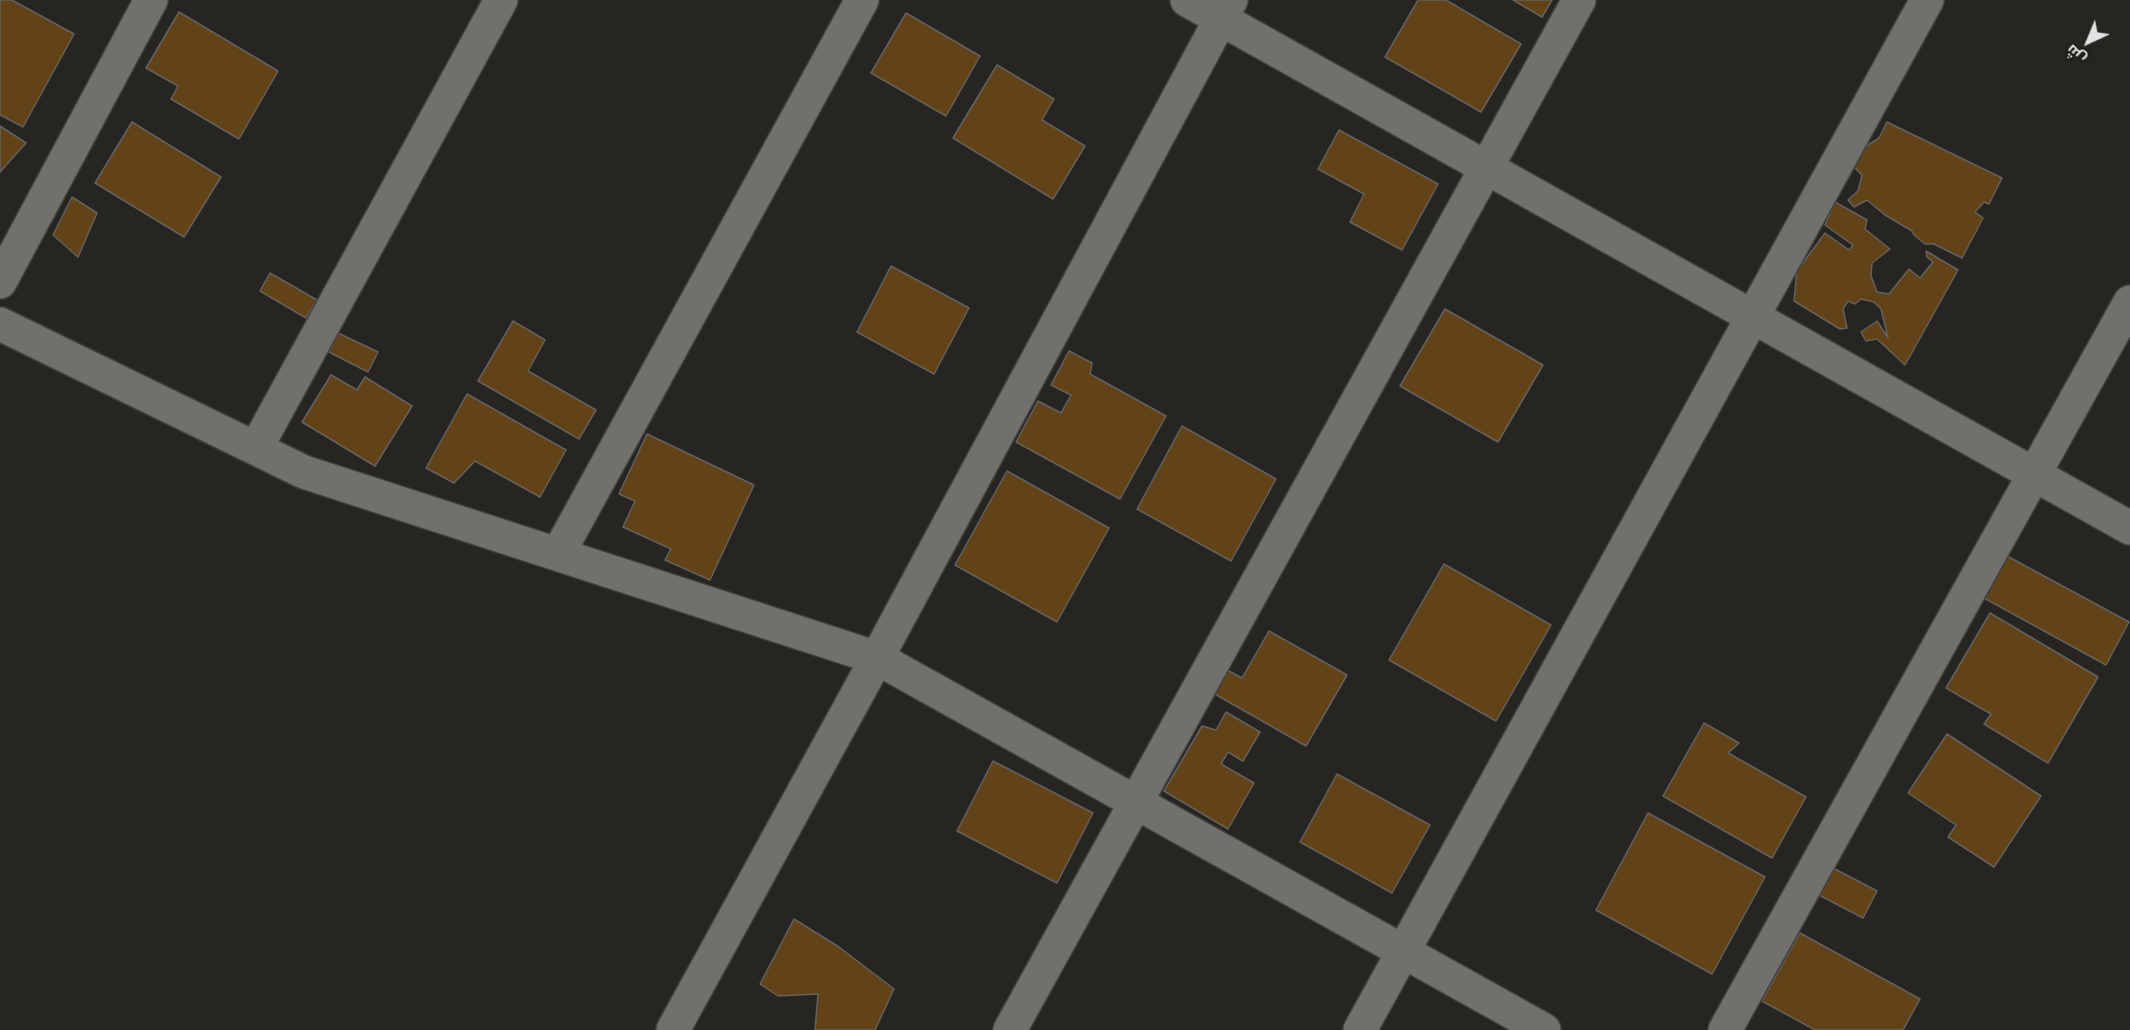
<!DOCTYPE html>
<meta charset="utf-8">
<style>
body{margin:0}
#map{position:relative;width:2130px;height:1030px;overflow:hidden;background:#272522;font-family:Lato,Cairo,sans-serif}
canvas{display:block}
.north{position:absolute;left:2058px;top:12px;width:60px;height:60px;-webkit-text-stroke:4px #1d1c19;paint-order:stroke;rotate:224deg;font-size:16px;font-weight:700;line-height:24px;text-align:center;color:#e4e2e0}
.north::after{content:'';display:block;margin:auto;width:21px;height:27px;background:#e4e2e0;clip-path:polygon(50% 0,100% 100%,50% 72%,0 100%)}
</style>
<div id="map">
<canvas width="2130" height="1030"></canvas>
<div class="north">ش</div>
</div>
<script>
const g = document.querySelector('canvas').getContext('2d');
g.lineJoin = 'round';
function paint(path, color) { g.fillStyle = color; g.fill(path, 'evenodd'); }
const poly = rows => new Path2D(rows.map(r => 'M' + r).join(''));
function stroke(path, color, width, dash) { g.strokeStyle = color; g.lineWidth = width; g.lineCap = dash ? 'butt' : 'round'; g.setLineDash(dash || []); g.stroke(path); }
const building = poly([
 [0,0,12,0,74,34,23,127,0,115,0,0],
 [1418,0,1446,0,1521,44,1481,112,1385,57,1418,0],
 [1513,0,1552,0,1542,17,1513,0],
 [179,12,278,71,239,139,171,99,178,86,146,68,179,12],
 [906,13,980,56,946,116,871,73,906,13],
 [997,65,1054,99,1042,120,1085,146,1053,199,953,138,997,65],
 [132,122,221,177,184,237,95,183,132,122],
 [1887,122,2002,178,1989,204,1984,202,1975,212,1983,218,1962,258,1934,244,1925,244,1914,235,1912,231,1885,215,1867,200,1854,207,1848,200,1858,191,1862,175,1853,166,1857,157,1865,147,1879,138,1887,122],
 [0,126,26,143,0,172,0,126],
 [1339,130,1438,184,1402,250,1350,222,1364,194,1318,169,1339,130],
 [72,197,97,213,78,257,53,235,72,197],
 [1835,202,1867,220,1865,229,1890,249,1872,263,1871,276,1877,292,1889,294,1909,269,1920,278,1933,262,1927,257,1926,251,1958,270,1905,365,1877,339,1866,341,1861,332,1877,321,1888,338,1881,309,1874,302,1861,299,1855,304,1848,301,1843,309,1847,328,1840,329,1794,301,1797,271,1825,233,1849,250,1853,245,1825,225,1835,202],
 [891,266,969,308,934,374,857,332,891,266],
 [270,273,317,300,306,318,260,291,270,273],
 [1445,309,1543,365,1498,442,1400,386,1445,309],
 [513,321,545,340,528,371,596,410,579,439,478,381,513,321],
 [338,333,378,352,368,372,329,352,338,333],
 [1069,351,1092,363,1090,374,1166,416,1120,499,1016,442,1038,401,1061,413,1071,395,1051,385,1069,351],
 [331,375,357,390,365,377,412,406,375,466,302,422,331,375],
 [467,394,566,450,540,497,475,461,454,483,426,468,467,394],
 [1182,426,1276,479,1231,561,1137,509,1182,426],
 [647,434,754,485,710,580,665,560,671,549,623,527,635,501,619,494,647,434],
 [1007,471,1109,528,1057,622,955,565,1007,471],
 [2007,556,2129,622,2106,665,1984,598,2007,556],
 [1444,564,1551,625,1496,721,1389,660,1444,564],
 [1990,613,2098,677,2048,763,1984,724,1991,714,1946,688,1990,613],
 [1269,631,1347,675,1306,746,1213,693,1227,670,1242,678,1269,631],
 [1226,712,1260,732,1243,761,1228,752,1221,764,1254,783,1228,829,1164,791,1202,726,1216,730,1226,712],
 [1704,723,1739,743,1728,753,1806,797,1772,858,1663,796,1704,723],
 [1947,734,2041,796,1994,867,1948,837,1956,825,1908,793,1947,734],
 [993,761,1093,813,1057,883,957,831,993,761],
 [1337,774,1430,825,1392,893,1300,842,1337,774],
 [1648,813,1765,877,1712,974,1596,910,1648,813],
 [1833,868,1877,891,1863,918,1819,895,1833,868],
 [794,919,839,947,894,989,875,1030,815,1030,818,994,778,996,760,984,794,919],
 [1800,933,1920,999,1903,1030,1815,1030,1762,1001,1800,933]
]);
const street = poly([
 [1187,0,2130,528],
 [0,282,151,0],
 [0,324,304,472,877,658,1544,1030],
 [256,448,501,0],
 [558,554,862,0],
 [673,1030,877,658,1231,0],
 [1010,1030,1579,0],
 [1360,1030,1927,0],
 [1725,1030,2130,302]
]);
paint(building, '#624317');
stroke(building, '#64615e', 1.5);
stroke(street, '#43413f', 36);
stroke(street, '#72706c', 33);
</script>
